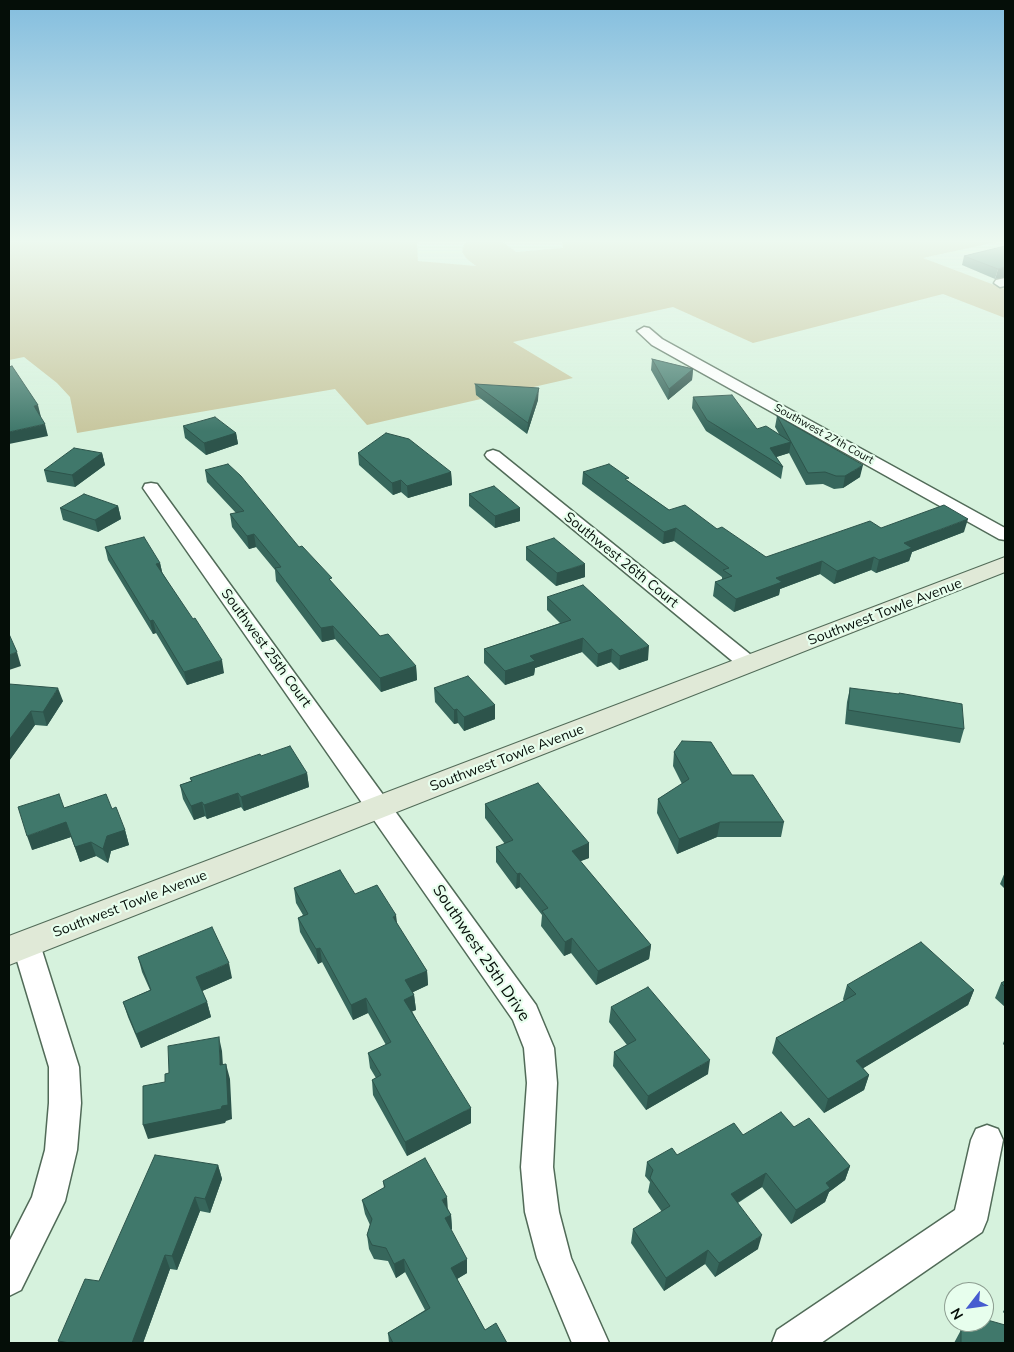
<!DOCTYPE html>
<style>
body{margin:0}
#map{position:relative;width:1014px;height:1352px;overflow:hidden;background:#d6f2dd;font-family:Mulish,sans-serif}
canvas{display:block}
.frame{position:absolute;inset:0;border:10px solid #050e08;pointer-events:none}
.north{position:absolute;left:944px;top:1282px;width:50px;height:50px;box-sizing:border-box;background:#e7feed;border:1px solid #8d9e91;border-radius:50%;rotate:240deg;font-size:14px;font-weight:700;line-height:20px;text-align:center;color:#050e08}
.north::after{content:'';display:block;margin:auto;width:18px;height:22px;background:#465cd0;clip-path:polygon(50% 0,100% 100%,50% 72%,0 100%)}
</style>
<div id="map">
<canvas width="1014" height="1352"></canvas>
<div class="frame"></div>
<div class="north">N</div>
</div>
<script>
const g = document.querySelector('canvas').getContext('2d');
g.lineJoin = 'round';
function paint(path, color) { g.fillStyle = color; g.fill(path, 'evenodd'); }
const poly = rows => new Path2D(rows.map(r => 'M' + r).join(''));
function stroke(path, color, width, dash) { g.strokeStyle = color; g.lineWidth = width; g.lineCap = dash ? 'butt' : 'round'; g.setLineDash(dash || []); g.stroke(path); }
function label(font, color, halo, rows, align = 'center') {
  g.font = font + ' Mulish,sans-serif'; g.lineWidth = 4.5; g.setLineDash([]); g.textBaseline = 'middle'; g.strokeStyle = halo; g.fillStyle = color; for (const [text, x, y, turn = 0] of rows) {
    g.save(); g.translate(x, y); g.rotate((+turn || 0) * Math.PI / 180); g.textAlign = isNaN(turn) ? turn : align; if (halo) g.strokeText(text, 0, 0); g.fillText(text, 0, 0); g.restore();
  }
}
const green = poly([
 [9,242,417,242,418,261,476,266,467,259,462,252,464,244,469,242,503,242,516,252,563,248,562,242,996,242,923,258,1005,289,1005,318,943,294,753,343,673,307,513,342,573,378,367,425,335,389,77,433,70,397,57,383,24,357,9,360]
]);
const street = poly([
 [1005,278,1005,286,1000,287,994,283,996,280,1005,278],
 [644,327,649,328,662,339,1005,528,1005,540,999,539,652,345,637,331,644,327],
 [493,450,499,452,756,659,759,664,756,669,749,670,742,669,487,458,485,455,487,452,493,450],
 [151,483,157,484,536,1005,554,1048,557,1083,553,1167,559,1212,571,1258,609,1343,572,1343,537,1258,525,1212,521,1167,527,1083,524,1048,513,1020,143,488,145,484,151,483],
 [26,933,36,936,40,944,79,1067,81,1103,77,1150,65,1201,21,1290,9,1296,9,1242,32,1197,45,1150,49,1103,49,1067,12,944,16,936,26,933],
 [987,1125,998,1129,1003,1140,987,1220,982,1232,821,1343,772,1343,777,1330,955,1210,971,1140,976,1129,987,1125]
]);
const secondary = poly([
 [1005,557,1005,572,9,965,9,936,1005,557]
]);
const wall = poly([
 [1005,246,995,279,962,265,964,256],
 [652,359,693,369,692,380,668,400,651,370],
 [475,384,538,400,527,434,476,395],
 [693,397,757,429,779,434,775,427,777,416,860,477,843,488,834,489,823,484,806,485,789,453,776,457,783,467,781,479,706,431,692,408],
 [183,426,236,433,238,444,206,455,185,438],
 [102,453,105,465,75,487,47,482,44,470],
 [358,453,451,472,452,485,408,498,401,492,393,495,359,465],
 [205,470,299,547,380,636,416,666,417,680,381,692,335,639,322,642,276,581,275,570,256,547,249,549,232,527,230,514,236,513,207,482],
 [583,472,629,482,669,510,717,529,766,557,881,528,964,532,912,552,909,561,876,573,871,570,834,584,820,574,780,589,779,595,734,612,713,596,715,582,722,580,722,577,674,541,663,544,582,484],
 [469,494,520,508,520,521,495,528,469,506],
 [118,506,121,519,98,532,63,520,60,508],
 [105,547,160,563,162,572,224,673,187,685,156,633,153,634,108,560],
 [526,547,585,577,556,586,526,560],
 [547,597,648,660,619,670,611,662,597,667,582,652,535,668,534,675,505,685,484,663,484,649,560,623,547,610],
 [9,684,63,701,47,726,35,725,9,761],
 [434,688,495,705,495,719,464,731,458,723,454,724,435,702],
 [850,688,964,729,960,743,845,724,847,702],
 [674,752,732,775,784,822,781,837,717,837,677,854,657,813,658,799,682,784,673,766],
 [261,756,307,773,309,787,244,811,241,807,207,819,205,816,194,820,183,799,180,785,191,781,190,778],
 [485,804,589,843,589,858,580,861,651,945,649,959,596,985,571,953,564,956,541,926,542,915,520,887,516,889,496,862,496,847,505,844,485,818],
 [64,808,112,809,125,830,129,845,111,851,108,863,96,856,80,862,71,837,32,850],
 [1005,872,1005,889,1000,884],
 [294,888,355,894,397,924,427,971,428,985,413,992,414,995,416,1010,412,1011,471,1123,407,1156,373,1095,372,1080,376,1078,370,1068,368,1053,386,1045,368,1013,353,1020,322,962,318,964,300,932,298,918,303,915,296,903],
 [138,957,232,978,202,991,207,1002,211,1017,141,1048,128,1017,123,1002,150,990,142,972],
 [1005,981,1005,1007,995,998,1001,983],
 [847,985,974,990,968,1005,863,1068,869,1075,864,1090,824,1113,772,1053,776,1038,844,1001,843,999],
 [611,1007,708,1074,646,1110,613,1066,614,1052,627,1045,609,1022],
 [1005,1038,1005,1046,1003,1044],
 [794,1127,850,1166,845,1180,829,1192,825,1202,791,1224,762,1187,738,1203,758,1249,715,1277,705,1264,664,1291,631,1243,633,1229,662,1212,648,1192,650,1182,645,1176,647,1162,677,1155,743,1135],
 [218,1165,222,1179,210,1213,200,1211,177,1270,170,1269,143,1343,59,1343,58,1341,99,1281],
 [383,1181,448,1209,451,1215,452,1229,451,1229,467,1273,457,1279,485,1330,507,1343,389,1343,388,1333,425,1310,405,1272,396,1278,388,1261,374,1259,369,1249,367,1235,370,1225,365,1214,362,1200,384,1188],
 [1005,1308,1005,1314,1003,1312],
 [961,1330,1005,1343,954,1343]
]);
const shadedWall = poly([
 [1005,267,1005,277,995,279,998,269],
 [693,369,692,380,668,400,669,389],
 [539,388,538,400,527,434,528,423],
 [38,405,41,417,37,418,34,406],
 [45,424,48,436,9,444,9,432],
 [236,433,238,444,206,455,204,443],
 [791,442,789,453,770,459,770,448],
 [102,453,105,465,75,487,72,475],
 [863,465,860,477,843,488,845,476],
 [451,472,452,485,408,498,407,486],
 [401,480,401,492,393,495,392,483],
 [118,506,121,519,98,532,95,520],
 [520,508,520,521,495,528,495,516],
 [968,519,964,532,912,552,909,561,876,573,879,560,904,543],
 [676,528,674,541,663,544,664,532],
 [254,534,256,547,249,549,247,536],
 [874,557,871,570,834,584,837,571],
 [822,561,820,574,780,589,779,595,734,612,736,599,776,578],
 [160,563,163,576,156,564],
 [585,564,585,577,556,586,557,573],
 [153,620,156,633,153,634,150,621],
 [333,626,335,639,322,642,321,628],
 [583,638,582,652,535,668,534,675,505,685,505,671,530,656],
 [649,646,648,660,619,670,620,656],
 [612,649,611,662,597,667,598,654],
 [17,652,21,666,9,670,9,655],
 [222,660,224,673,187,685,184,672],
 [416,666,417,680,381,692,380,678],
 [58,688,63,701,47,726,43,712],
 [495,705,495,719,464,731,464,717],
 [457,709,458,723,454,724,454,710],
 [31,711,35,725,9,761,9,740],
 [307,773,309,787,244,811,241,797],
 [238,793,241,807,207,819,204,805],
 [202,802,205,816,194,820,191,806],
 [66,822,71,837,32,850,27,836],
 [720,822,717,837,677,854,679,839],
 [125,830,129,845,111,851,108,863,103,849,107,836],
 [91,842,96,856,80,862,75,847],
 [589,843,589,858,571,865,572,851],
 [520,873,520,887,516,889,517,874],
 [396,915,398,930,393,917],
 [572,938,571,953,564,956,565,942],
 [651,945,649,959,596,985,598,971],
 [320,948,322,962,318,964,316,949],
 [229,963,232,978,200,992,196,977],
 [427,971,428,985,407,995,405,980],
 [974,990,968,1005,852,1075,856,1061],
 [414,995,416,1010,406,1014,404,1000],
 [366,998,368,1013,353,1020,351,1005],
 [207,1002,211,1017,141,1048,136,1034],
 [219,1037,222,1051,224,1080,220,1065],
 [710,1060,708,1074,646,1110,648,1096],
 [226,1064,230,1079,232,1119,226,1121,225,1123,148,1139,143,1125],
 [869,1075,864,1090,824,1113,828,1099],
 [471,1108,471,1123,407,1156,405,1142],
 [218,1165,222,1179,210,1213,205,1199],
 [850,1166,845,1180,829,1192,825,1202,791,1224,796,1210,826,1183],
 [766,1173,762,1187,728,1208,731,1194],
 [195,1197,200,1211,177,1270,172,1256],
 [447,1197,448,1211,442,1200],
 [451,1215,452,1229,446,1232,445,1218],
 [762,1235,758,1249,715,1277,719,1263],
 [708,1250,705,1264,664,1291,666,1278],
 [165,1255,170,1269,143,1343,132,1343],
 [404,1259,405,1272,396,1278,394,1264],
 [467,1259,467,1273,452,1282,451,1268]
]);
const building = poly([
 [1005,246,1005,267,998,269,964,256,1005,246],
 [652,359,693,369,669,389,652,359],
 [12,366,38,405,34,406,45,424,9,432,9,367,12,366],
 [475,384,539,388,528,423,475,384],
 [732,395,757,429,766,426,791,442,770,448,783,467,707,420,693,397,732,395],
 [777,416,863,465,845,476,836,476,825,472,808,473,777,416],
 [215,417,236,433,204,443,183,426,215,417],
 [386,433,409,439,451,472,407,486,401,480,392,483,358,453,386,433],
 [74,448,102,453,72,475,44,470,74,448],
 [228,464,241,476,299,547,302,546,332,578,329,579,380,636,388,634,416,666,380,678,333,626,321,628,275,568,281,567,254,534,247,536,230,514,244,511,205,470,228,464],
 [609,464,629,478,625,479,669,510,685,505,717,529,722,527,766,557,870,521,881,528,944,505,968,519,904,543,912,548,879,560,874,557,837,571,822,561,776,578,782,582,736,599,715,582,732,576,723,570,729,568,676,528,664,532,583,472,609,464],
 [494,486,520,508,495,516,469,494,494,486],
 [84,494,118,506,95,520,60,508,84,494],
 [144,537,160,563,156,564,193,619,195,618,222,660,184,672,153,620,150,621,105,547,144,537],
 [554,538,585,564,557,573,526,547,554,538],
 [583,585,649,646,620,656,612,649,598,654,583,638,530,656,535,661,505,671,484,649,571,620,547,597,583,585],
 [9,634,17,652,9,655,9,634],
 [468,676,495,705,464,717,457,709,454,710,434,688,468,676],
 [9,684,58,688,43,712,31,711,9,740,9,684],
 [850,688,899,694,899,693,962,704,964,729,848,710,850,688],
 [682,741,711,742,732,775,753,775,784,822,720,822,679,839,658,799,689,779,674,752,682,741],
 [290,746,307,773,241,797,238,793,204,805,202,802,191,806,180,785,192,781,190,778,260,754,261,756,290,746],
 [538,783,589,843,572,851,651,945,598,971,572,938,565,942,542,911,548,908,520,873,517,874,496,847,513,840,485,804,538,783],
 [59,794,64,808,106,794,112,809,116,807,125,830,107,836,103,849,91,842,75,847,66,822,27,836,18,807,59,794],
 [340,870,355,894,377,885,396,915,393,917,427,971,405,980,414,995,404,1000,471,1108,405,1142,372,1080,381,1075,368,1053,391,1042,366,998,351,1005,320,948,316,949,298,918,308,914,294,888,340,870],
 [212,927,229,963,196,977,207,1002,136,1034,123,1002,151,990,138,957,212,927],
 [921,942,974,990,856,1061,869,1075,828,1099,776,1038,856,994,847,985,921,942],
 [1005,981,1005,987,1001,983,1005,981],
 [648,987,710,1060,648,1096,614,1052,636,1040,611,1007,648,987],
 [219,1037,220,1065,226,1064,228,1105,222,1106,221,1109,143,1125,143,1086,165,1082,165,1074,169,1073,168,1046,219,1037],
 [781,1112,794,1127,809,1118,850,1166,826,1183,830,1188,796,1210,766,1173,731,1194,762,1235,719,1263,708,1250,666,1278,633,1229,670,1206,650,1178,653,1170,647,1162,672,1148,677,1155,734,1123,743,1135,781,1112],
 [155,1155,218,1165,205,1199,195,1197,172,1256,165,1255,132,1343,70,1343,58,1341,85,1279,99,1281,155,1155],
 [425,1158,447,1197,442,1200,451,1215,445,1218,467,1259,451,1268,485,1330,496,1323,507,1343,393,1343,388,1333,430,1308,404,1259,394,1264,386,1248,372,1245,367,1235,372,1219,362,1200,385,1187,383,1181,425,1158],
 [984,1319,1005,1325,1005,1343,961,1343,961,1330,973,1322,984,1322,984,1319]
]);
const farStreetnames = [
 ["Southwest 27th Court",824,434,29]
];
const streetNames = [
 ["Southwest 26th Court",621,560,39],
 ["Southwest Towle Avenue",885,612,-21],
 ["Southwest 25th Court",266,648,54],
 ["Southwest Towle Avenue",507,758,-21],
 ["Southwest Towle Avenue",130,904,-21]
];
const nearStreetnames = [
 ["Southwest 25th Drive",481,953,56]
];
paint(green, '#c8c79f');
stroke(street, '#516b58', 3);
stroke(secondary, '#516b58', 2);
paint(street, '#fff');
paint(secondary, '#e0e9d7');
paint(wall, '#37675c');
paint(shadedWall, '#2d544b');
paint(building, '#40786b');
stroke(building, '#2d544b', 1);
const sky = g.createLinearGradient(0, 0, 0, 431);
sky.addColorStop(0, '#83bdde');
sky.addColorStop(0.56, '#edf9f0');
sky.addColorStop(1, '#edf9f000');
g.fillStyle = sky;
g.fillRect(0, 0, 1014, 431);
label('11px', '#050e08', '#e7feed', farStreetnames);
label('14px', '#050e08', '#e7feed', streetNames);
label('16px', '#050e08', '#e7feed', nearStreetnames);
</script>
